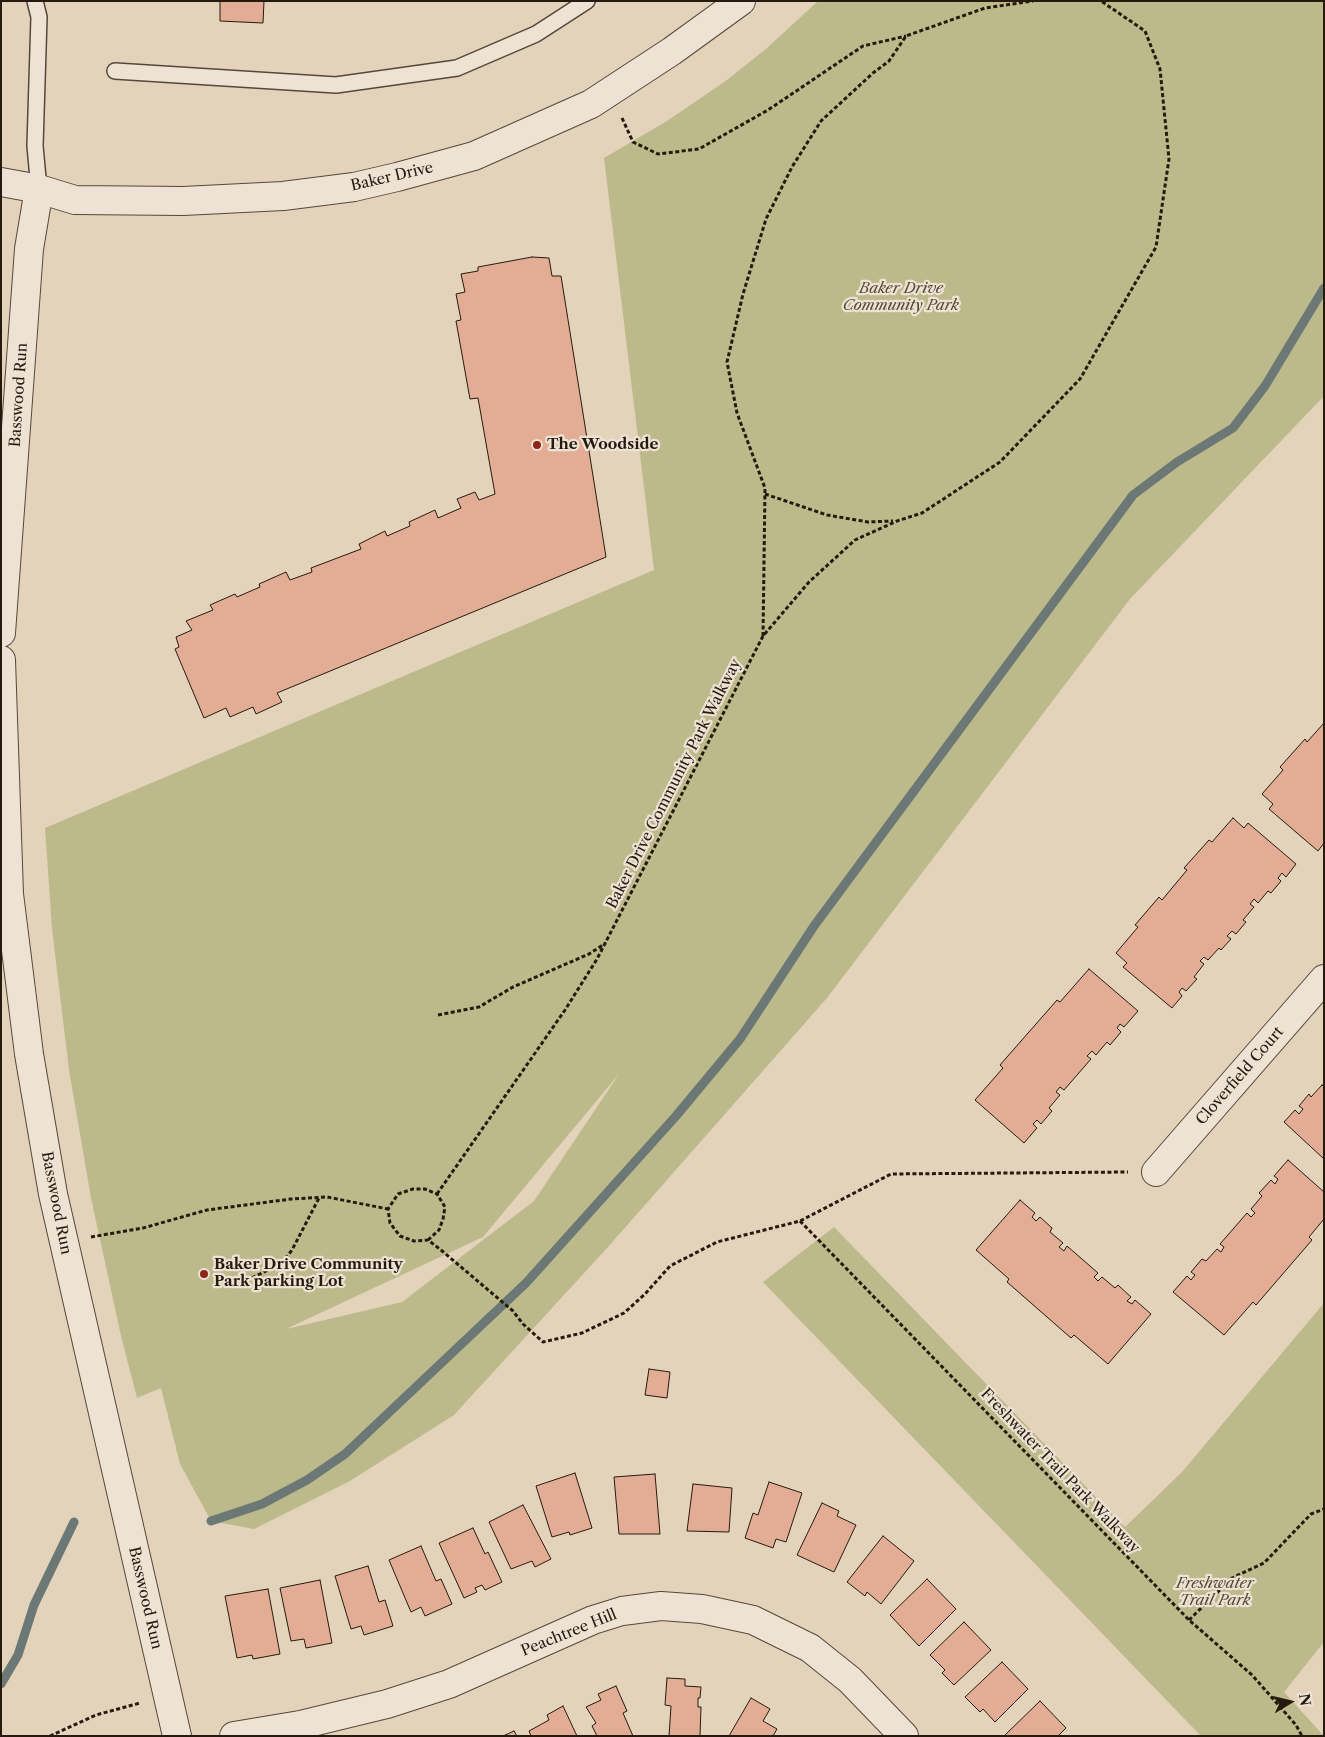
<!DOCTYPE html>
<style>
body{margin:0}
#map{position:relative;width:1325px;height:1737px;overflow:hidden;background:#e3d3bb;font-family:"Libre Caslon Text",serif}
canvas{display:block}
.frame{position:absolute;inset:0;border:2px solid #261a0e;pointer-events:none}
.north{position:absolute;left:1265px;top:1677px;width:50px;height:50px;-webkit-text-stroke:4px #ede2d3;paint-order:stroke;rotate:81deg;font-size:14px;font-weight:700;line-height:20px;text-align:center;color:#261a0e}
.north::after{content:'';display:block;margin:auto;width:18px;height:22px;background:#261a0e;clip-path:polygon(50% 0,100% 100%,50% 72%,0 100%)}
</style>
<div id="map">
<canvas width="1325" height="1737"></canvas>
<div class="frame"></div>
<div class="north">N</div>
</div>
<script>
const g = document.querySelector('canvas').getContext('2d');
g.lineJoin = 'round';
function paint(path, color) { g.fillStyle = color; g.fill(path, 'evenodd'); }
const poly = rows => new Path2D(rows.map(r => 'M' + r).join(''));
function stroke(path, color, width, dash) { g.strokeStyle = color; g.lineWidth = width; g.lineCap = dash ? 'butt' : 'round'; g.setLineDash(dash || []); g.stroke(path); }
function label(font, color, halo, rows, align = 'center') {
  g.font = font + ' "Libre Caslon Text",serif'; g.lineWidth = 4.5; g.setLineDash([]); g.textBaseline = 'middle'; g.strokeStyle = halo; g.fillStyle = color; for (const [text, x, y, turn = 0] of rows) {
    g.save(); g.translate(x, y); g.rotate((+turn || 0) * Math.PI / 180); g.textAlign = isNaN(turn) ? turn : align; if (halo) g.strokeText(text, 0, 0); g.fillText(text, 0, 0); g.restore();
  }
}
const green = poly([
 [818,1,1324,1,1324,396,1130,599,827,998,608,1247,454,1415,350,1481,254,1529,211,1521,180,1464,161,1388,137,1398,121,1336,91,1198,69,1070,52,929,45,828,654,570,604,158,667,121,727,80,767,48],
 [619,1074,534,1201,402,1302,286,1329,483,1237],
 [834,1227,1125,1527,1182,1472,1324,1303,1324,1642,1284,1692,1324,1736,1201,1736,763,1282]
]);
const stream = poly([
 [211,1521,262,1504,307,1480,345,1454,526,1283,676,1116,740,1039,814,926,1133,495,1177,462,1233,428,1265,386,1324,288],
 [1,1684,18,1655,34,1605,74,1522]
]);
const building = poly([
 [220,1,264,1,263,23,220,21,220,1],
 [532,257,549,258,552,276,561,276,606,557,277,693,282,702,256,714,253,707,230,717,226,708,204,718,175,649,179,647,176,637,192,630,186,621,213,610,210,605,235,594,237,597,260,587,259,584,286,572,290,580,312,572,311,568,361,549,359,544,385,531,387,536,410,526,409,522,435,510,438,518,461,508,457,499,475,492,479,500,495,494,478,398,470,399,456,321,461,320,456,294,465,292,461,274,478,271,478,267,532,257],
 [1324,723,1324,843,1318,851,1269,809,1273,804,1262,794,1283,770,1280,767,1305,739,1307,742,1324,723],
 [1233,818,1244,828,1248,823,1296,864,1286,877,1282,873,1278,878,1281,881,1271,893,1268,891,1258,903,1254,899,1250,904,1254,907,1243,920,1246,922,1236,934,1232,931,1227,936,1231,939,1221,950,1219,948,1208,960,1204,957,1200,961,1204,964,1194,977,1197,979,1186,991,1182,988,1179,992,1182,996,1172,1008,1123,967,1127,963,1116,953,1138,927,1135,925,1159,897,1162,900,1187,870,1184,868,1209,840,1212,842,1233,818],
 [1089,969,1138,1011,1124,1027,1120,1024,1117,1028,1121,1032,1110,1045,1107,1042,1096,1055,1092,1051,1087,1056,1091,1059,1064,1090,1060,1087,1056,1092,1060,1095,1049,1108,1052,1111,1041,1124,1037,1120,1033,1124,1037,1128,1024,1143,975,1100,1003,1068,1000,1065,1057,1000,1060,1002,1089,969],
 [1322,1085,1324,1087,1324,1159,1284,1122,1295,1110,1299,1114,1303,1109,1299,1106,1309,1094,1311,1097,1322,1085],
 [1288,1160,1324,1192,1324,1219,1309,1237,1312,1240,1256,1305,1253,1302,1224,1335,1173,1292,1187,1276,1191,1280,1195,1275,1191,1272,1202,1259,1206,1261,1217,1249,1221,1252,1224,1247,1220,1244,1247,1213,1251,1217,1255,1213,1251,1209,1262,1196,1259,1193,1271,1180,1275,1184,1278,1179,1274,1176,1288,1160],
 [1020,1200,1035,1213,1032,1217,1036,1221,1040,1217,1052,1228,1050,1232,1063,1243,1059,1247,1064,1251,1067,1246,1098,1273,1094,1277,1098,1281,1102,1277,1115,1288,1118,1285,1131,1297,1127,1301,1132,1304,1135,1300,1151,1314,1108,1364,1074,1335,1071,1338,1007,1282,1009,1279,976,1250,1020,1200],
 [649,1369,670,1372,667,1398,645,1395,649,1369],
 [575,1473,592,1528,570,1535,569,1532,552,1537,536,1486,575,1473],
 [655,1474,660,1534,619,1534,614,1477,655,1474],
 [769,1482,802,1493,786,1542,776,1539,773,1548,745,1538,753,1513,758,1515,769,1482],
 [693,1484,732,1488,729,1532,687,1531,693,1484],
 [822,1503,839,1511,837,1516,856,1525,834,1572,797,1555,822,1503],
 [523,1505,551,1559,535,1567,532,1561,511,1569,489,1522,523,1505],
 [473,1528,485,1554,488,1552,502,1582,485,1590,482,1585,475,1588,477,1592,464,1598,439,1543,473,1528],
 [883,1536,914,1561,881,1604,867,1592,865,1596,847,1582,883,1536],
 [421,1546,436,1581,441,1579,452,1604,425,1616,421,1607,411,1612,389,1560,421,1546],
 [368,1566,379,1602,385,1600,393,1626,364,1635,361,1626,351,1629,335,1576,368,1566],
 [927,1579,956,1609,919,1646,890,1615,927,1579],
 [320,1580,332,1643,306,1648,304,1639,291,1641,280,1588,320,1580],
 [268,1589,280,1654,253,1659,252,1655,237,1658,225,1596,268,1589],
 [964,1622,991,1650,954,1685,942,1673,945,1670,930,1655,964,1622],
 [1002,1662,1028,1689,995,1722,983,1709,980,1712,965,1697,1002,1662],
 [667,1678,685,1679,685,1686,701,1687,700,1698,698,1698,698,1707,701,1707,700,1736,669,1736,671,1706,665,1705,667,1678],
 [616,1686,627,1711,623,1713,633,1736,597,1736,592,1726,596,1723,586,1707,601,1700,598,1694,616,1686],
 [751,1698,770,1709,763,1721,777,1729,773,1736,729,1736,751,1698],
 [1040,1701,1066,1728,1058,1736,1004,1736,1040,1701],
 [563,1706,577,1736,531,1736,529,1731,549,1720,547,1715,563,1706],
 [514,1731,517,1736,503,1736,514,1731]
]);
const path = poly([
 [622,118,633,142,658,154,699,149,768,110,863,46,906,36],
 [765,494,827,515,868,522,893,521],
 [763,636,765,488,737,413,727,362,743,294,766,219,792,167,821,121,873,73,889,61,906,36,985,8,1033,1],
 [438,1015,479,1007,513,987,589,954,606,943],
 [437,1194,565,1010,597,959,763,636,809,582,855,540,897,521,922,513,1000,462,1080,379,1156,247,1169,159,1160,69,1145,31,1101,1],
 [800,1221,1189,1620,1252,1675,1296,1725,1302,1736],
 [91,1237,143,1228,207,1210,291,1199,327,1197,388,1209],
 [428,1240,439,1230,443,1219,445,1207,437,1194,425,1189,413,1189,398,1194,388,1209,390,1223,400,1236,414,1241,428,1240,441,1250,513,1311,523,1324,543,1342,582,1333,624,1313,645,1294,670,1266,717,1242,800,1221,891,1174,1128,1172],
 [252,1278,282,1263,292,1250,319,1198],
 [1189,1620,1232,1578,1264,1563,1311,1514,1324,1509],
 [50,1736,96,1715,140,1703]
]);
const service = poly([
 [35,1,39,17,35,146,39,189],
 [115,71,336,85,457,68,536,34,587,1]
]);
const minor = poly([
 [1,633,29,249,39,189],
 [1,660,9,894,29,1054,53,1194,177,1736],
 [1156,1172,1324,979],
 [234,1736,300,1725,387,1704,449,1684,593,1620,622,1611,661,1606,702,1609,753,1620,810,1648,850,1680,904,1736]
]);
const tertiary = poly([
 [1,182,39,189,75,200,183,201,283,196,354,187,397,177,474,156,591,104,672,51,741,1]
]);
const markers = [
 [537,445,5,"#8f2418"],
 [204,1274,5,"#8f2418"]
];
const streetNames = [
 ["Baker Drive",392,177,-13],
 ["Basswood Run",19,395,-86],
 ["Baker Drive Community Park Walkway",674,784,-63],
 ["Cloverfield Court",1240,1076,-49],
 ["Basswood Run",56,1203,79],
 ["Freshwater Trail Park Walkway",1060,1471,46],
 ["Basswood Run",145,1598,77],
 ["Peachtree Hill",569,1633,-22]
];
const parkNames = [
 ["Baker Drive",901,289],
 ["Community Park",901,306],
 ["Freshwater",1215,1584],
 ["Trail Park",1215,1601]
];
const poiNames = [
 ["The Woodside",547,445],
 ["Baker Drive Community",214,1265],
 ["Park parking Lot",214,1282]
];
paint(green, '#bcba8b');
stroke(stream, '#6b7875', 9);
paint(building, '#e2ad94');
stroke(building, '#261a0e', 1);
stroke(service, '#554839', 18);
stroke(minor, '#554839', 30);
stroke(tertiary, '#554839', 30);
stroke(path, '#261a0e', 3, [4, 2.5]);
stroke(service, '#ede2d3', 15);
stroke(minor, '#ede2d3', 28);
stroke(tertiary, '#ede2d3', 28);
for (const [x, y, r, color] of markers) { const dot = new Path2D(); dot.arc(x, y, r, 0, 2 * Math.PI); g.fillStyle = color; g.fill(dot); stroke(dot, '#ede2d3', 2); }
label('15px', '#261a0e', '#ede2d3', streetNames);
label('italic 15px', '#534a34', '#ede2d3', parkNames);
label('bold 15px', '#261a0e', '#ede2d3', poiNames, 'left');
</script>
